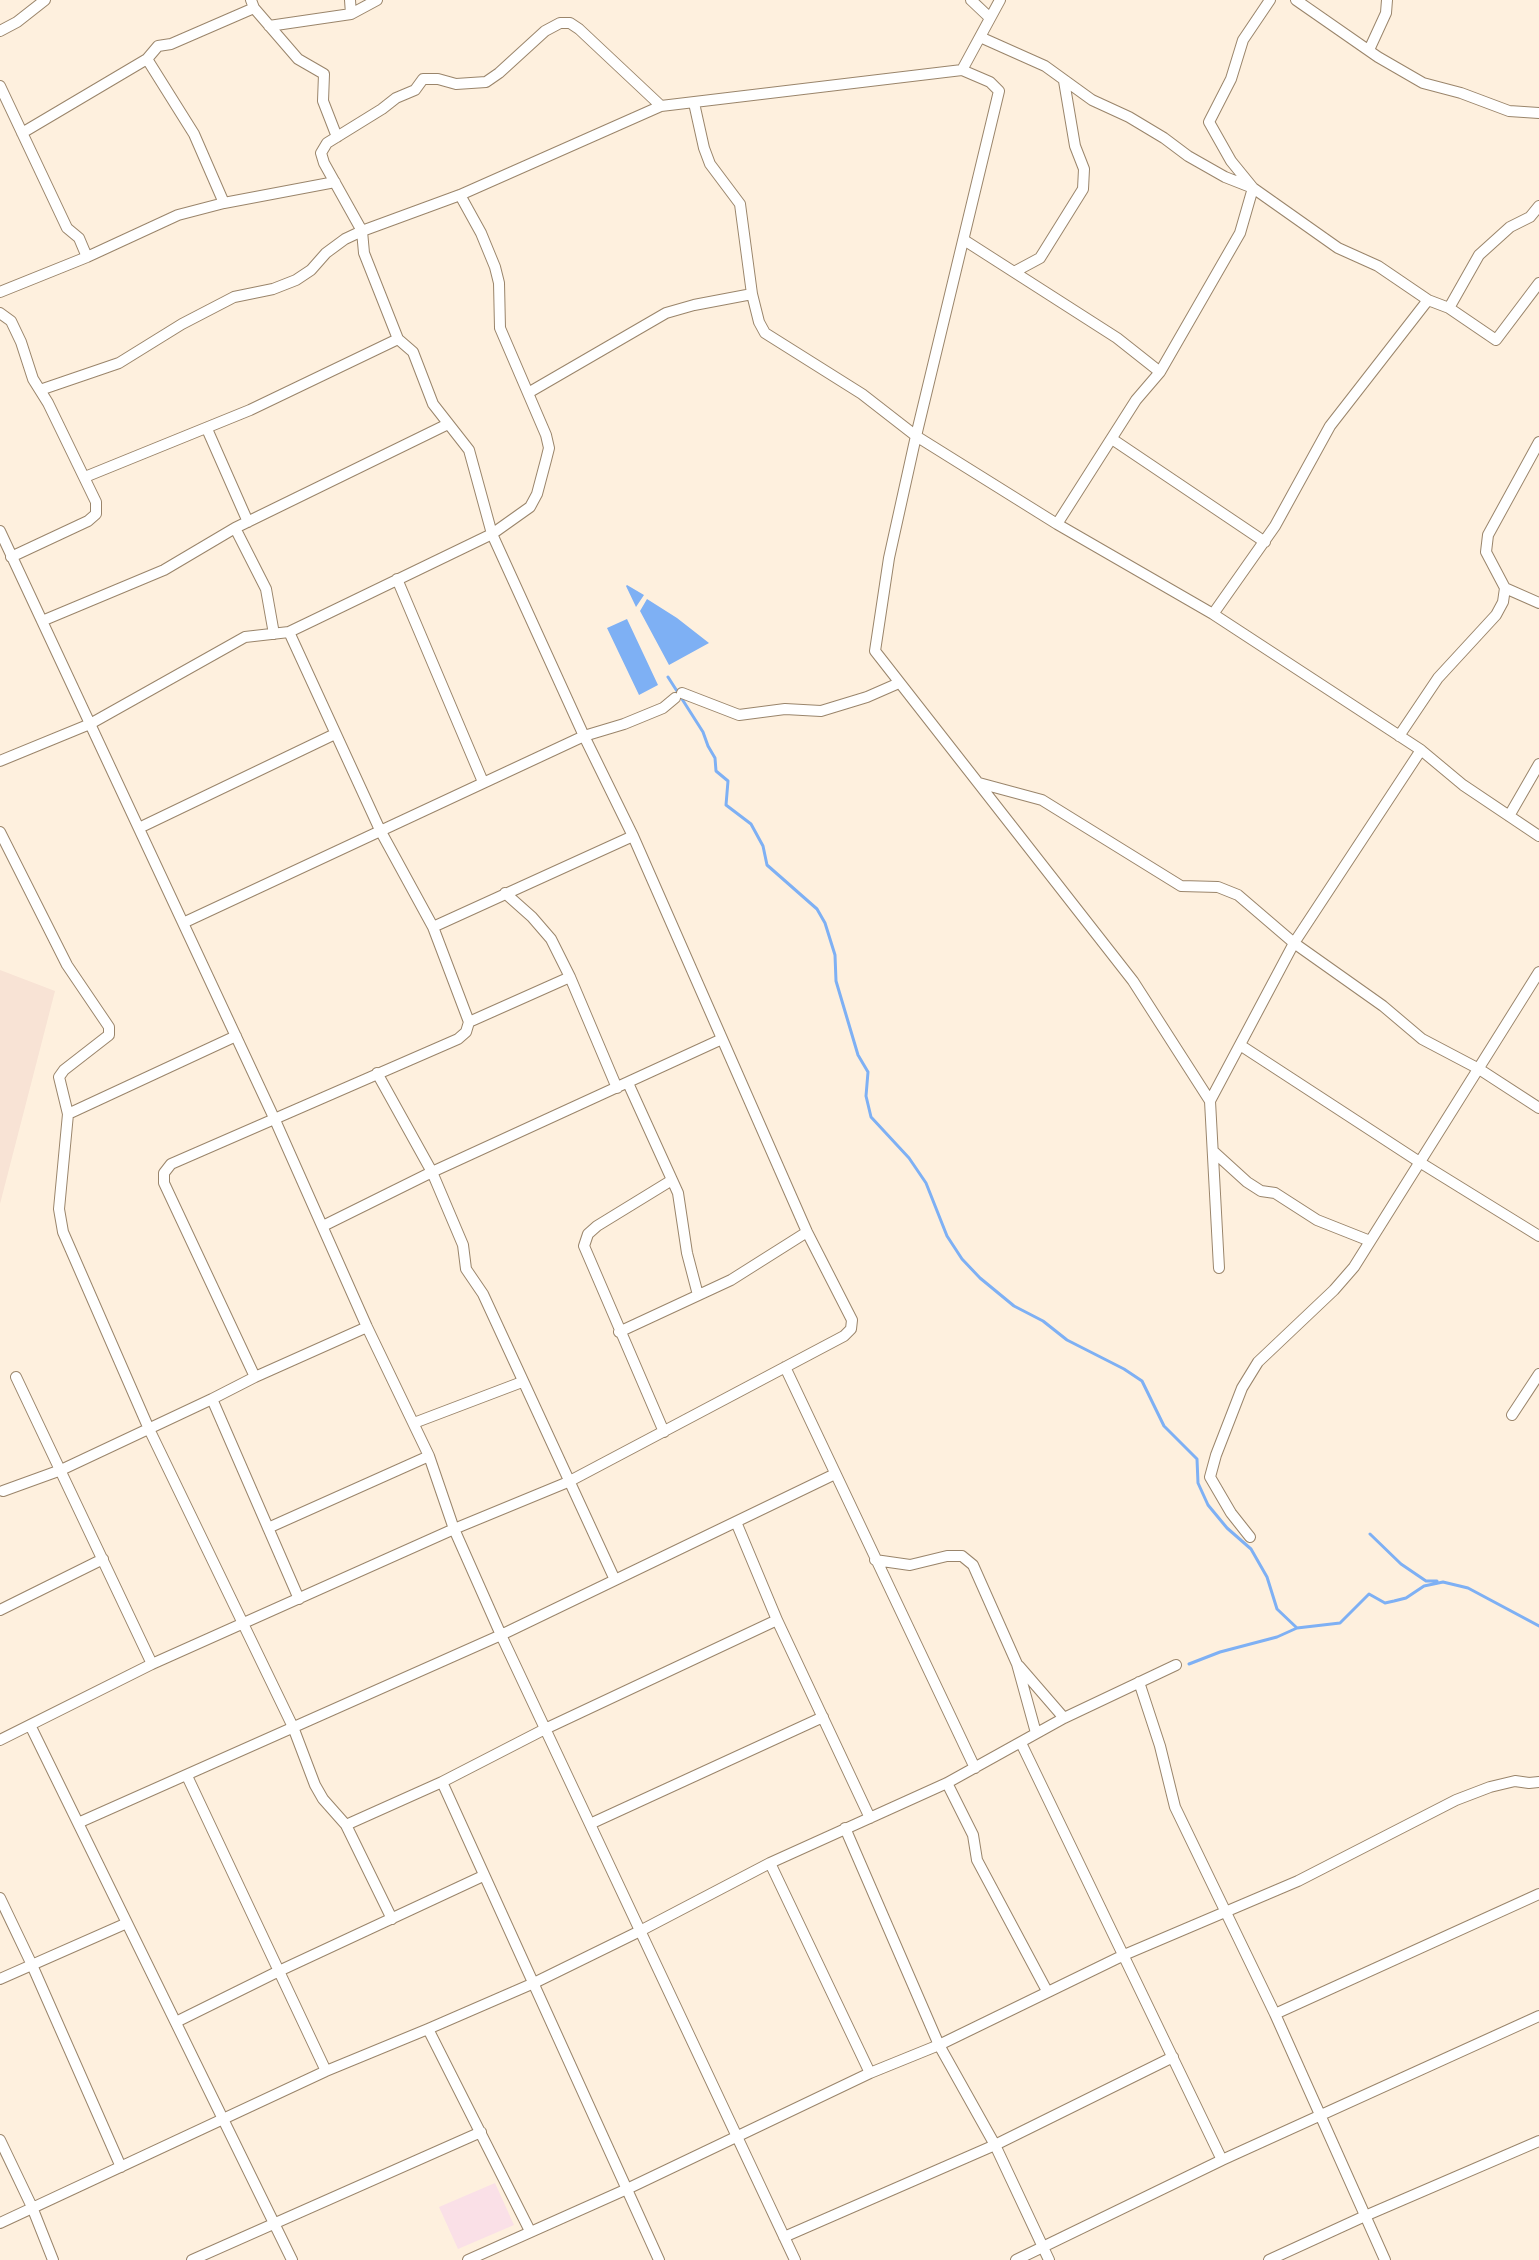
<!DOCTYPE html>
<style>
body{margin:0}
canvas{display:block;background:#fef0de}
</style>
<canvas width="1539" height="2260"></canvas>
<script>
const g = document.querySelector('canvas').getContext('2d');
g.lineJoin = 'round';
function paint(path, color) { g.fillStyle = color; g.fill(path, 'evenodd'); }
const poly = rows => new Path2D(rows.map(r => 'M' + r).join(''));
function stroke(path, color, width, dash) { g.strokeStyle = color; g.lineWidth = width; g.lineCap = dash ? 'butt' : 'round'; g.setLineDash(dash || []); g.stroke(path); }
const industrial = poly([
 [0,970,55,991,0,1204]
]);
const education = poly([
 [495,2183,514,2225,458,2249,439,2207]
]);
const water = poly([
 [627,585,644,595,636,607,626,586],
 [647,599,677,618,709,643,669,665,640,611],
 [627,619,658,685,639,695,607,628]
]);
const stream = poly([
 [668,677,703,732,708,746,715,758,716,771,728,781,726,805,751,824,763,846,767,865,817,909,825,923,835,955,836,981,858,1055,868,1072,866,1096,871,1117,909,1158,926,1183,947,1236,962,1259,980,1278,1014,1306,1043,1321,1067,1340,1124,1369,1142,1381,1164,1426,1197,1459,1198,1483,1208,1505,1227,1528,1251,1549,1267,1577,1277,1609,1297,1628,1340,1623,1369,1594,1385,1603,1394,1601,1406,1598,1424,1586,1443,1582],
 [1370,1534,1401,1564,1426,1581,1437,1581],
 [1443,1582,1468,1588,1539,1626],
 [1189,1664,1220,1652,1277,1637,1297,1628]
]);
const minor = poly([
 [251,0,254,8,298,59,324,74,323,101,337,137],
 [350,0,351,14],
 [971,0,990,18],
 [1000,0,962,70,990,82,999,91,916,436,889,558,875,651,1133,981,1210,1101,1219,1268],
 [1296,0,1378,57,1423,83,1461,93,1509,111,1539,113],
 [269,26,351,14,377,0],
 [0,31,17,22,45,0],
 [980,37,1045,66,1092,100,1129,117,1164,138,1188,156,1225,177,1253,188,1338,248,1378,266,1428,300,1449,308,1496,340,1539,283],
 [1369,50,1386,13,1387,0],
 [147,59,194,134,224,203],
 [0,86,67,228,79,238,87,257],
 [694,103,704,148,710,164,740,204,752,294,759,322,765,333,862,394,916,436,1057,524,1213,614,1421,750,1463,785,1539,836],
 [22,133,147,59,158,46,171,44,254,8],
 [964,240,1117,338,1160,372],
 [1014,272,1040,258,1083,189,1084,169,1075,146,1064,81],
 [0,292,87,257,178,215,224,203,335,182],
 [1449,308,1479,255,1510,227,1530,217,1539,206],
 [0,313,11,321,21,342,33,379,48,403,96,502,96,514,88,521,11,557],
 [40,390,119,363,182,324,234,297,273,289,296,280,311,270,326,253,345,239,362,231,460,195,661,106,962,70],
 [528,393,666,313,694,305,752,294],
 [207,429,248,522],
 [1112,439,1265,542],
 [85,477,250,410,398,339],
 [1057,524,1136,400,1160,372,1240,233,1253,188,1231,161,1209,122,1231,79,1243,40,1270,0],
 [235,528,266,589,274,634],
 [0,531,275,1120,367,1327,429,1456,454,1529,501,1635,795,2260],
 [397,579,483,782],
 [1505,588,1539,603],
 [1213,614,1275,526,1330,426,1428,300],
 [42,621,164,570,235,528,448,424],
 [682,693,739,715,785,709,821,711,867,697,899,683],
 [1399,736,1438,678,1496,615,1503,602,1505,588,1486,552,1488,535,1539,442],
 [0,761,90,724,245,637,289,632,314,620,492,534,530,507,537,494,546,460,549,448,546,435,500,328,499,283,495,267,481,233,460,195],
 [979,783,1042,800,1181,886,1218,887,1238,895,1294,943,1383,1006,1422,1039,1479,1069,1539,1108],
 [1509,816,1539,764],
 [139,828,335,734],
 [0,832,67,965,109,1027,109,1035,64,1070,59,1077,68,1114,59,1209,63,1232,149,1429,293,1727,315,1785,323,1799,346,1825,392,1919],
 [505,893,532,917,551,939,570,977,617,1088],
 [183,923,584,736,624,724,663,708,675,698],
 [433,927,633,836],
 [469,1022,570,977],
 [1240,1045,1421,1163,1539,1236],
 [377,1073,432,1172,463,1245,466,1269,483,1294,615,1580],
 [628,1083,678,1193,687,1253,698,1295],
 [1210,1101,1294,943,1421,750],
 [68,1114,236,1036],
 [1214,1152,1247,1182,1261,1191,1275,1193,1317,1220,1370,1241],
 [323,1226,432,1172,722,1039],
 [619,1332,731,1280,807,1232],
 [785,1367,975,1768],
 [16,1377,152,1664],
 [255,1377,164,1183,164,1173,171,1164,458,1039,466,1032,469,1022,433,927,380,830,289,632],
 [212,1399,299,1599],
 [1512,1415,1539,1374],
 [414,1423,522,1382],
 [664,1432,584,1246,588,1234,597,1226,672,1180],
 [3,1491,61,1470,212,1399,255,1377,367,1327],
 [736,1522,777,1620,870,1818],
 [268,1528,429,1456],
 [1250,1537,1231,1513,1210,1477,1216,1455,1242,1388,1258,1362,1334,1290,1354,1267,1539,972],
 [875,1560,910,1565,947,1556,962,1556,973,1565,1017,1664,1036,1733],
 [0,1610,103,1559],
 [1019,1666,1064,1718],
 [1139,1682,1160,1746,1175,1807,1275,2014,1385,2260],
 [30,1725,292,2260],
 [0,1740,152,1664,454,1529,568,1482,844,1336,851,1329,852,1320,807,1232,633,836,584,736,492,534,469,450,433,404,413,352,398,339,364,253,362,231,324,163,321,153,327,143,382,109,396,98,415,90,423,79,438,79,456,84,486,82,499,73,545,31,560,23,570,23,579,29,661,106],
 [1021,1743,1222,2160],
 [187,1776,326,2071],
 [442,1782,659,2260],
 [947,1783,973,1835,977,1860,1047,1991],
 [78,1823,501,1635,835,1474],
 [590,1824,823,1717],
 [346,1825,442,1782,545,1729,777,1620],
 [845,1828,939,2045,995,2145,1049,2260],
 [770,1863,870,2073],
 [0,1898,32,1965,121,2167],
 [0,1979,127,1923],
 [1275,2014,1539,1894],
 [176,2022,279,1971,483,1876],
 [428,2029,530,2231],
 [0,2140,32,2207,53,2260],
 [0,2223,326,2071,428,2029,534,1983,640,1931,770,1863,947,1783,1064,1718,1176,1665],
 [784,2237,995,2145,1173,2057],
 [192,2260,481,2132],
 [468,2260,627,2189,870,2073,939,2045,1124,1955,1298,1881,1456,1800,1490,1787,1515,1781,1529,1783,1539,1782],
 [1016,2260,1222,2160,1539,2016],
 [1269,2260,1365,2216,1539,2141]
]);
paint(industrial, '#f8e3d5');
paint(education, '#fae0e7');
paint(water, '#7eb0f4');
stroke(stream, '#7eb0f4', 3);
stroke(minor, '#9a856b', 12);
stroke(minor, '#fff', 10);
</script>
